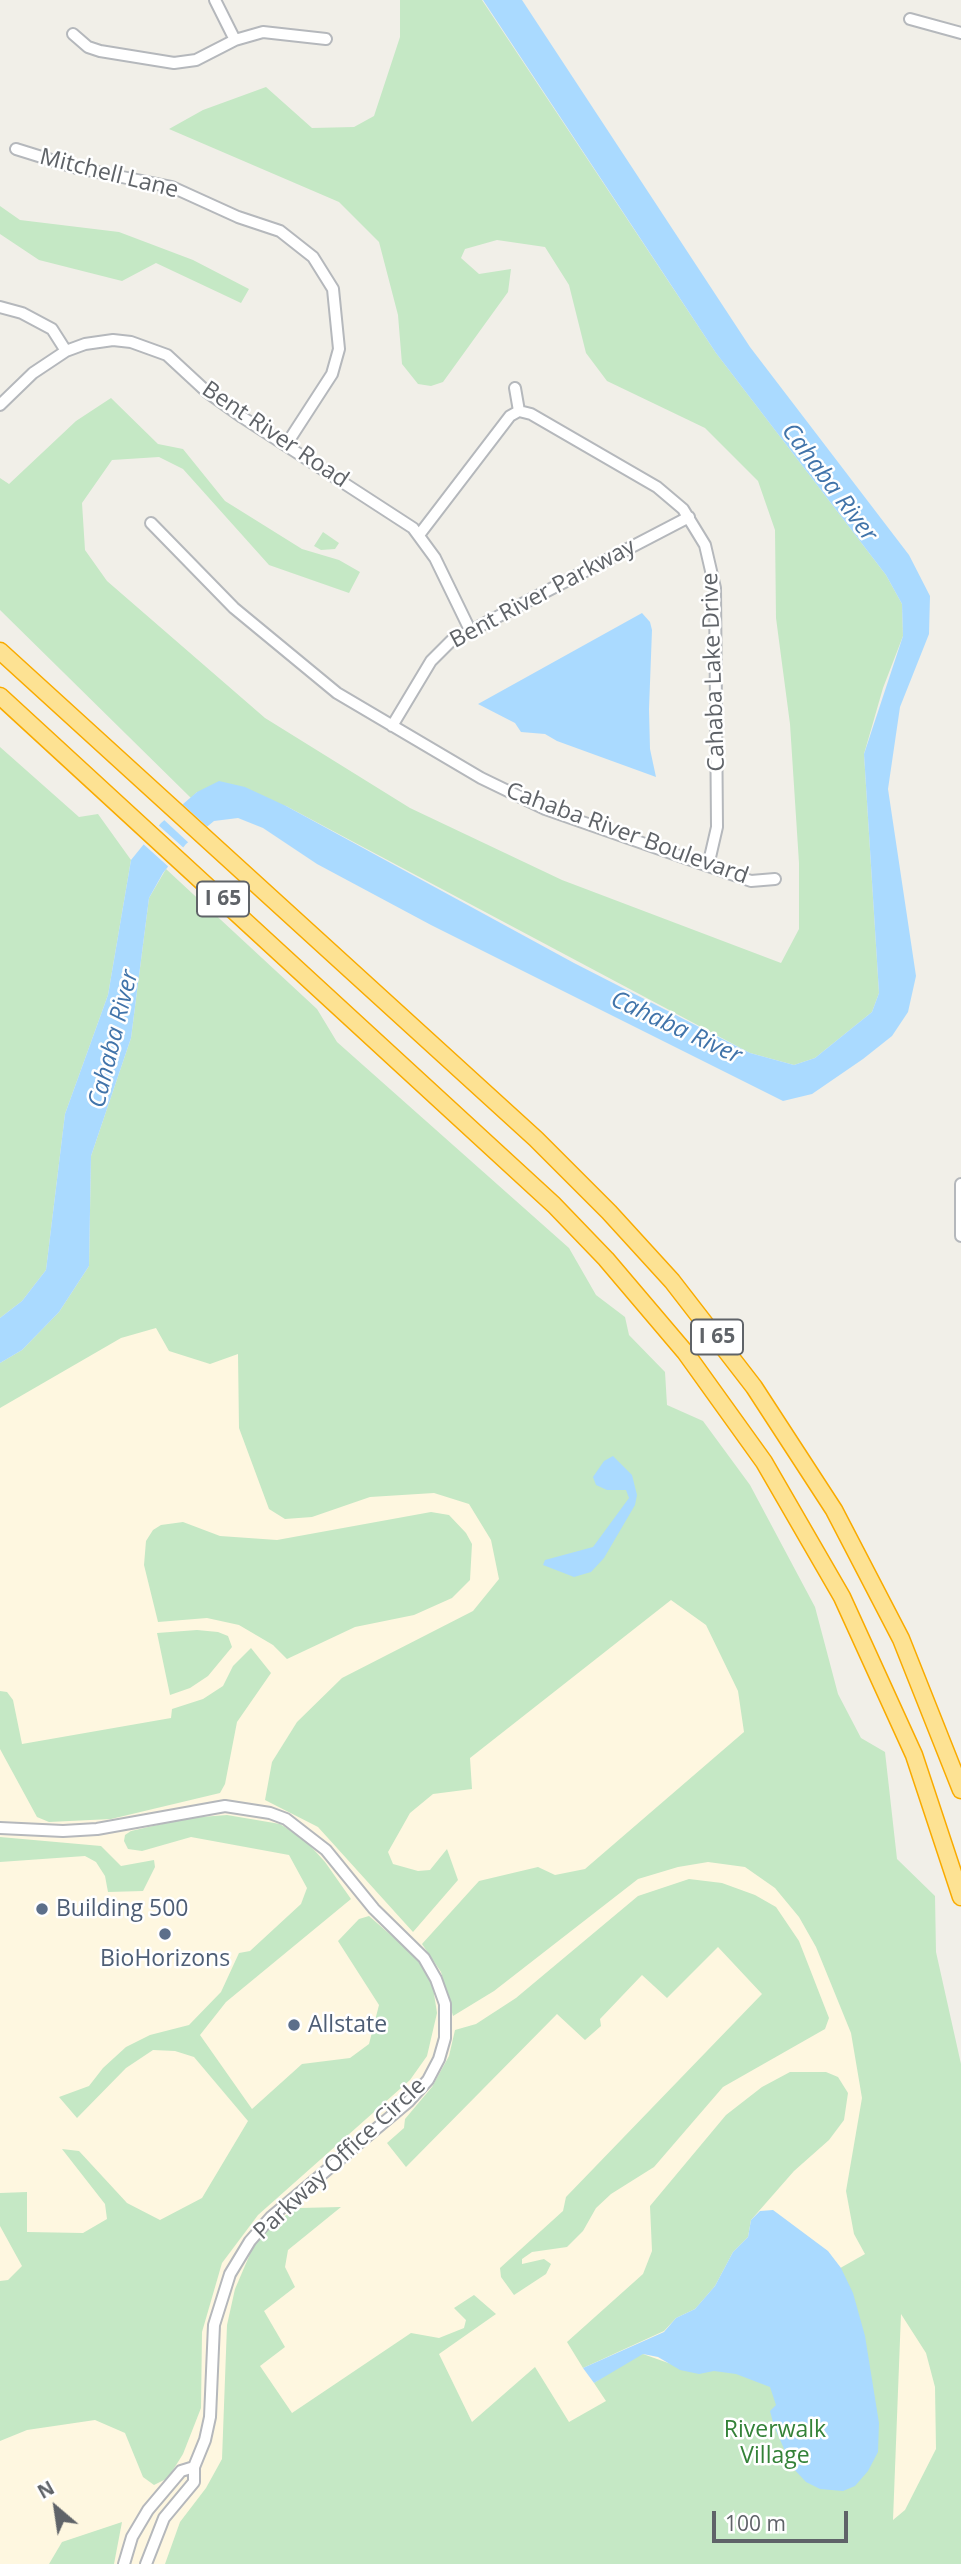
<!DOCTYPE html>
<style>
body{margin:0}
#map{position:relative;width:961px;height:2564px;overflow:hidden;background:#f1efe8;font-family:"Open Sans",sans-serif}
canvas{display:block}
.north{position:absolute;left:21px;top:2473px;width:70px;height:70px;-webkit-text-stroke:5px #fff;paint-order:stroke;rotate:331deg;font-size:19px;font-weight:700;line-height:28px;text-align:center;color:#5f6368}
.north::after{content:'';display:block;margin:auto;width:24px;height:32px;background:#5f6368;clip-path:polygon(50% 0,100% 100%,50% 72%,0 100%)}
.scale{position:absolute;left:712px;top:2511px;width:136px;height:32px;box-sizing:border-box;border:4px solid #5f6368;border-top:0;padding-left:9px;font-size:21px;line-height:24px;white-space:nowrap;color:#5f6368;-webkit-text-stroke:5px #fff;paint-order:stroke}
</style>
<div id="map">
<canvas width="961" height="2564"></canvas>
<div class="north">N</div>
<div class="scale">100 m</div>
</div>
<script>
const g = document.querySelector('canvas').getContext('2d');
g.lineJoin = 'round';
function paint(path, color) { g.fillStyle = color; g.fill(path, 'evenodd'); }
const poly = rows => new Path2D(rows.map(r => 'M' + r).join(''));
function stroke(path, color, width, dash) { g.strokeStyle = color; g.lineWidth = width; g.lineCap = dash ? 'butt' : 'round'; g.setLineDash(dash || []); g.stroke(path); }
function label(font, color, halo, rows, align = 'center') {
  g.font = font + ' "Open Sans",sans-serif'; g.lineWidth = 5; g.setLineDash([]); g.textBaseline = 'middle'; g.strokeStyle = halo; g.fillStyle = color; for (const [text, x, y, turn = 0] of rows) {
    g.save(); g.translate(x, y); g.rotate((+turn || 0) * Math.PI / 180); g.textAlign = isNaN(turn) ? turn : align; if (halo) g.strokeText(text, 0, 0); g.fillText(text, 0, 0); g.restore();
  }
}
const commercial = poly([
 [166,1288,656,1500,948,2177,950,2564,0,2564,0,1384]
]);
const green = poly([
 [400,0,482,0,716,353,886,575,902,604,903,636,883,688,864,754,879,993,872,1012,815,1058,794,1065,750,1053,286,806,197,792,191,798,0,610,0,478,9,484,76,421,111,398,158,444,183,449,225,501,302,549,339,560,360,572,349,593,269,565,183,469,159,457,112,460,82,503,85,550,107,581,265,718,410,808,562,880,781,963,799,929,799,863,790,724,776,618,775,530,758,481,705,428,607,381,586,353,569,285,545,247,497,240,465,249,461,258,479,274,511,269,508,292,443,382,431,386,418,384,402,364,398,315,379,242,339,202,169,129,203,110,266,87,312,128,354,127,374,116,400,37],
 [0,206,20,220,119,232,193,260,249,289,241,303,156,263,122,281,39,260,0,234],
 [323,532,339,543,335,549,321,550,314,546],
 [0,747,79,817,98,814,131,860,108,995,65,1114,46,1270,22,1301,0,1318],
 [166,869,317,1009,337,1042,569,1248,596,1295,625,1317,629,1335,665,1372,667,1405,703,1421,750,1485,815,1607,838,1694,861,1738,885,1752,897,1859,935,1896,936,1952,961,2064,961,2564,165,2564,180,2522,206,2488,222,2459,227,2325,235,2289,253,2247,275,2221,300,2208,341,2207,288,2250,285,2267,295,2287,264,2311,285,2347,260,2366,292,2413,411,2333,439,2338,464,2328,466,2320,454,2308,474,2295,496,2314,439,2354,472,2422,535,2367,569,2422,606,2401,594,2383,634,2356,643,2354,671,2364,865,2254,854,2234,846,2191,862,2098,851,2033,816,1947,799,1917,775,1888,745,1867,708,1862,678,1867,638,1879,494,1991,453,2016,441,1972,422,1944,479,1881,538,1867,555,1875,585,1869,744,1732,738,1691,706,1625,671,1600,470,1758,472,1789,433,1794,410,1813,388,1852,393,1864,418,1871,430,1870,447,1849,458,1880,413,1932,318,1827,265,1800,272,1762,297,1722,342,1678,473,1611,499,1579,491,1540,469,1504,434,1493,370,1497,312,1517,285,1519,269,1509,239,1428,238,1354,210,1364,169,1351,156,1328,121,1338,0,1408,0,1363,22,1350,59,1312,89,1266,91,1156,131,1038,149,898],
 [901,2314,926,2353,935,2387,936,2449,905,2510,893,2520],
 [431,1512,449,1515,466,1533,472,1544,470,1580,452,1598,414,1615,355,1627,287,1659,273,1645,239,1625,207,1618,158,1622,144,1565,146,1541,153,1530,161,1525,183,1522,220,1536,277,1540],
 [197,1630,218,1632,228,1636,232,1647,208,1676,190,1688,170,1695,157,1633],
 [251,1648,271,1673,237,1722,225,1784,220,1793,111,1819,49,1822,37,1817,0,1749,0,1691,7,1692,13,1700,22,1744,171,1718,172,1709,203,1699,223,1686,233,1666],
 [227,1815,280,1824,305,1840,325,1862,351,1899,226,2002,200,2035,252,2109,302,2064,350,2058,369,2044,379,2005,338,1941,359,1919,369,1916,417,1958,433,1987,437,2013,427,2056,410,2080,258,2215,222,2263,202,2332,201,2408,183,2454,168,2478,154,2485,143,2477,125,2433,95,2420,27,2430,0,2441,0,2281,8,2280,22,2266,0,2226,0,2193,27,2192,27,2232,83,2233,107,2219,105,2204,62,2149,79,2151,127,2203,160,2220,202,2198,248,2121,194,2057,175,2051,153,2050,126,2068,77,2118,59,2097,89,2086,103,2068,126,2047,150,2035,189,2025,221,1992,239,1953,250,1951,301,1904,307,1888,289,1855,191,1837,142,1851,128,1849,124,1841,125,1835,131,1831,188,1818],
 [0,1837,101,1846,121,1866,154,1860,155,1867,143,1891,108,1892,105,1876,96,1862,85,1856,0,1862],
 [689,1879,722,1883,755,1895,776,1907,799,1941,829,2018,825,2029,723,2087,654,2167,611,2194,596,2208,583,2231,567,2247,532,2252,522,2259,522,2264,544,2259,551,2264,546,2274,514,2295,501,2277,500,2268,563,2211,566,2197,762,1994,718,1947,667,1998,642,1975,600,2019,601,2026,585,2040,557,2014,406,2167,387,2143,404,2128,405,2119,432,2087,449,2056,455,2030,476,2024,516,1998,638,1896],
 [790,2072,826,2072,838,2077,848,2093,844,2120,829,2140,794,2171,751,2220,748,2237,733,2252,715,2286,695,2309,676,2318,664,2331,583,2368,567,2342,643,2274,652,2251,650,2206,726,2115,762,2087],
 [122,2522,114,2564,49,2564,62,2542]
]);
const water = poly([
 [483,0,522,0,750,347,909,555,930,596,929,634,900,707,888,789,916,976,908,1012,892,1036,863,1059,812,1094,783,1101,431,925,317,864,263,828,238,818,214,821,186,844,163,873,149,898,131,1038,91,1156,89,1266,59,1312,22,1350,0,1363,0,1318,22,1301,46,1270,65,1114,108,995,131,860,161,823,197,792,219,781,245,787,286,806,574,963,750,1053,794,1065,815,1058,872,1012,879,993,864,754,903,636,902,604,886,575,716,353],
 [642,613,650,622,652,630,649,709,650,749,656,777,557,741,545,734,521,732,515,723,478,704],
 [613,1456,632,1475,637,1495,635,1505,604,1558,591,1572,574,1577,543,1565,545,1560,593,1547,629,1498,626,1490,607,1490,596,1485,593,1477,604,1461],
 [773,2210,828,2251,841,2268,853,2293,865,2336,879,2423,878,2452,868,2471,855,2486,843,2491,820,2489,806,2482,792,2467,774,2426,770,2411,776,2405,770,2387,736,2374,714,2371,699,2374,680,2370,658,2357,643,2354,594,2383,583,2368,664,2332,676,2318,695,2309,715,2286,733,2252,748,2237,751,2220,760,2211]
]);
const pier = poly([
 [180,802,210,829,191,845,162,818],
 [156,823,186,850,171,869,141,842]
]);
const minor = poly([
 [215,0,235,40],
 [910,19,961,33],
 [73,34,88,47,100,51,174,63,196,60,235,40,263,32,326,39],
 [16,149,77,168,172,187,238,217,280,231,313,257,333,289,339,349,332,374,286,445],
 [0,307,22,313,52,329,66,351],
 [515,388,519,411],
 [0,405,33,373,66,351,85,344,113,340,131,342,167,355,207,392,242,417,413,528,435,558,470,630],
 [519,411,531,414,657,487,683,509,705,545,715,588,717,827,708,866],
 [151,523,234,608,337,693,481,778,545,809,708,866,751,881,775,879],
 [419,535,510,416,519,411],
 [392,726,431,661,451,641,689,517],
 [961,1184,961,1236],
 [0,1828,63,1831,97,1829,225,1806,270,1813,286,1819,326,1850,374,1909,424,1958,436,1979,445,2004,445,2038,439,2059,428,2080,408,2102,271,2217,250,2241,230,2274,214,2325,210,2417,205,2440,194,2467,194,2482,164,2518,146,2564],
 [124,2564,132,2537,148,2510,181,2471,194,2467]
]);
const highway = poly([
 [0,651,536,1139,609,1212,672,1281,754,1387,834,1510,901,1639,961,1790],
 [0,696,554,1205,606,1259,685,1352,764,1462,842,1597,914,1755,961,1897]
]);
const markers = [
 [42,1909,7,"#5c6f8a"],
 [165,1934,7,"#5c6f8a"],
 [294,2025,7,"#5c6f8a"]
];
const shields = [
 [223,899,52],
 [717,1337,52]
];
const shieldNames = [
 ["I 65",223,899],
 ["I 65",717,1337]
];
const streetNames = [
 ["Mitchell Lane",109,174,14],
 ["Bent River Road",275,435,34],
 ["Bent River Parkway",543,594,-28],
 ["Cahaba Lake Drive",714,672,-92],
 ["Cahaba River Boulevard",627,834,20],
 ["Parkway Office Circle",340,2159,-43]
];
const serviceNames = [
 ["Building 500",56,1909],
 ["BioHorizons",165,1959,"center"],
 ["Allstate",308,2025]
];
const parkNames = [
 ["Riverwalk",775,2430],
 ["Village",775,2456]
];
const waterNames = [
 ["Cahaba River",829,483,53],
 ["Cahaba River",676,1028,25],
 ["Cahaba River",114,1039,-76]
];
paint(commercial, '#fef7e0');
paint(green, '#c5e8c5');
paint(water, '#aadaff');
paint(pier, '#f1efe8');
stroke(minor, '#b5b8bc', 14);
stroke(highway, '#f9ab00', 19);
stroke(minor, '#fff', 10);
stroke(highway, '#fde293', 16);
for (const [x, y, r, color] of markers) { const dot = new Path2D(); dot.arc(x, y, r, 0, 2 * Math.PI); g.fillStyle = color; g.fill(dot); stroke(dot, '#fff', 2.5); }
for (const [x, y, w] of shields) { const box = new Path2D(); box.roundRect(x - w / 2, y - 17.5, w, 35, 5); g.fillStyle = '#fff'; g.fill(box); stroke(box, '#5f6368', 2); }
label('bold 21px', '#5f6368', null, shieldNames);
label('23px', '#5f6368', '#fff', streetNames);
label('23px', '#4e5e75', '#fff', serviceNames, 'left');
label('23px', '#348238', '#fff', parkNames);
label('italic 24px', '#4174aa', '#fff', waterNames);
</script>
